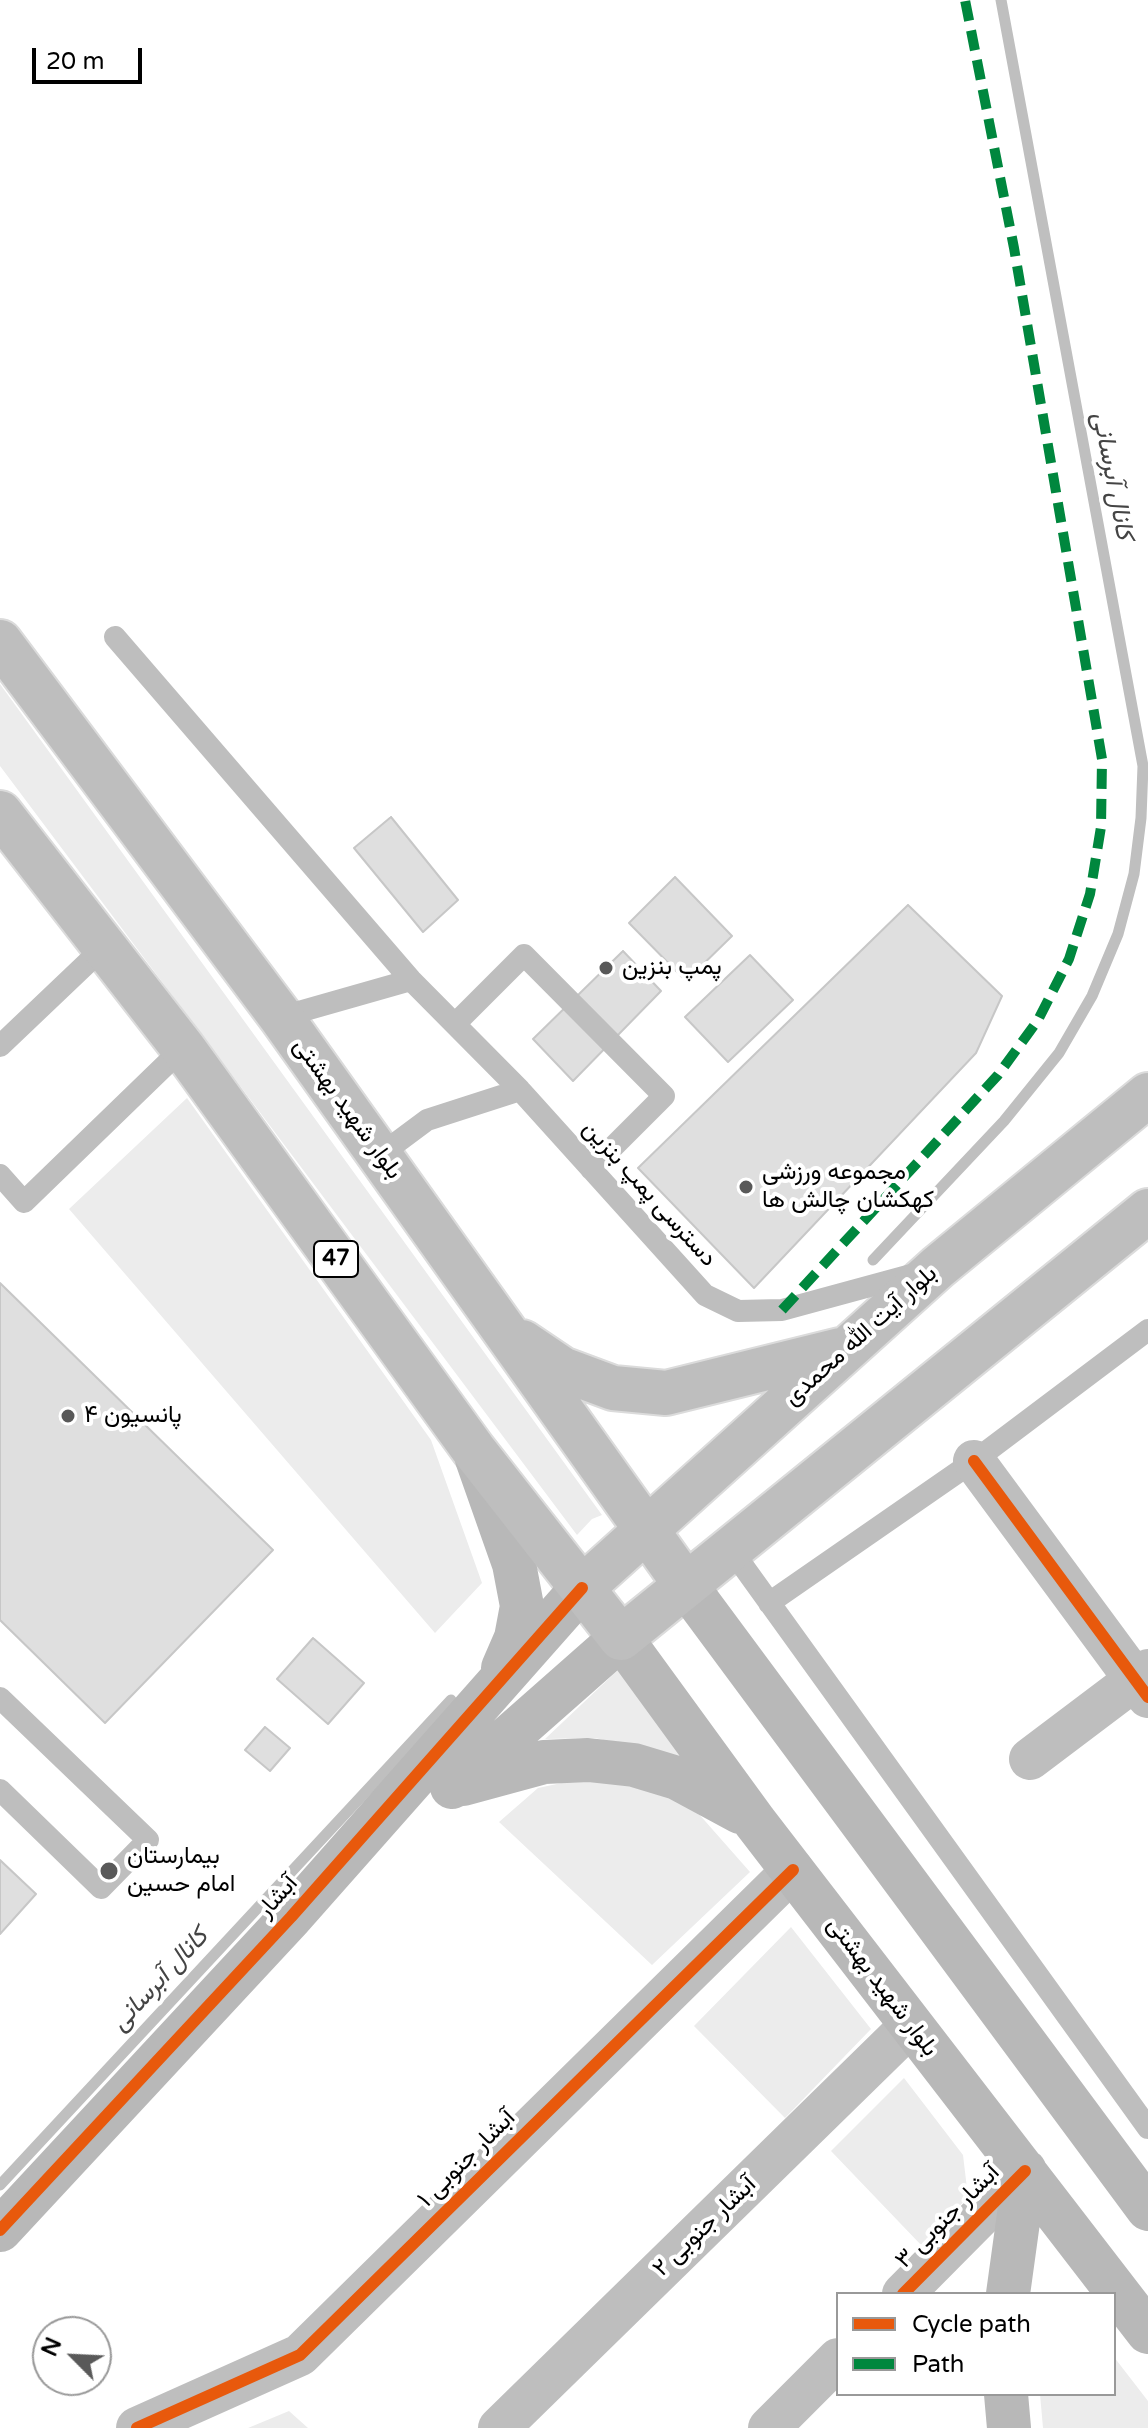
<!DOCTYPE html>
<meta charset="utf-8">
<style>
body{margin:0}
#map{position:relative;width:1148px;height:2428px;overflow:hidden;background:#fff;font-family:"Varela Round",sans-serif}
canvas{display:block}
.legend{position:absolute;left:836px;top:2292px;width:280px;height:104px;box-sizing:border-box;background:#fff;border:2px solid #999;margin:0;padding:10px 14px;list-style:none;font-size:24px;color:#000}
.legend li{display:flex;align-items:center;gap:16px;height:40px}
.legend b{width:40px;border:2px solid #999}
.north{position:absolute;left:32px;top:2316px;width:80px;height:80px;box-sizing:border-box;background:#fff;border:2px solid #999;border-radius:50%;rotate:294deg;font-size:22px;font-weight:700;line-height:32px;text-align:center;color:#000}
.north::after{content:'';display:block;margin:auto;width:28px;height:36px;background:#595959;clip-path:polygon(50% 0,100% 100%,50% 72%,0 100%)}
.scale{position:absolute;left:32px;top:48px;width:110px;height:36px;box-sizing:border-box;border:4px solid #000;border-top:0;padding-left:10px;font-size:24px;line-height:28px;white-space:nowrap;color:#000;-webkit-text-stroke:6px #fff;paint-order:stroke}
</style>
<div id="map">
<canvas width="1148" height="2428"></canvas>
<ul class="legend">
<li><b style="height:10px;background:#e8590c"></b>Cycle path</li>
<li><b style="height:10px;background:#00873e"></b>Path</li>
</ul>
<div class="north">N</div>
<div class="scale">20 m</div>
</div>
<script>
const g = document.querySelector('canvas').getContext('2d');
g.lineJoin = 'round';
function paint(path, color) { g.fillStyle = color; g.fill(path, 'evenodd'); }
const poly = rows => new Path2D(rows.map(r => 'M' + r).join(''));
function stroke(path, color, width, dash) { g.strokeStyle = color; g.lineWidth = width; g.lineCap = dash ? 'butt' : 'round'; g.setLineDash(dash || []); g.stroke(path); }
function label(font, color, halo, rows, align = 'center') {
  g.font = font + ' "Varela Round",Vazirmatn,sans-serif'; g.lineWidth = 8; g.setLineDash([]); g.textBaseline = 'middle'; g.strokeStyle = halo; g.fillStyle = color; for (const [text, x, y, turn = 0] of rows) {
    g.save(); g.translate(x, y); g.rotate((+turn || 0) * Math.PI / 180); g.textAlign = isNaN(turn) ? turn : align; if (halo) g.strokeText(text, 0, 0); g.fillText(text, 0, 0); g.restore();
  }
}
const green = poly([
 [0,684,602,1515,592,1519,577,1535,0,766],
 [187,1098,431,1440,482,1583,435,1633,69,1209],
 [620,1668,690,1767,651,1751,595,1738,545,1739],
 [604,1779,669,1796,698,1813,750,1872,652,1965,499,1822,538,1788,571,1781],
 [791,1927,871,2029,785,2118,694,2026],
 [904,2078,963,2155,968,2197,922,2246,831,2151],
 [1114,2357,1148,2401,1148,2428,1043,2428,1040,2394,1114,2394],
 [289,2411,308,2428,248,2428]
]);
const stream = poly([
 [873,1260,1004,1121,1059,1053,1092,996,1118,934,1134,874,1141,818,1143,766,1001,0],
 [0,2185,451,1700]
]);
const building = poly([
 [391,817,458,900,423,932,354,848,391,817],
 [675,877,732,936,686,981,629,923,675,877],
 [908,905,1002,996,976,1053,754,1288,638,1168,908,905],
 [623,951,661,991,573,1081,533,1039,623,951],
 [750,955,793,1000,728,1062,685,1017,750,955],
 [0,1283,273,1550,105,1723,0,1620,0,1283],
 [313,1638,364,1683,328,1724,277,1679,313,1638],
 [265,1727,290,1748,270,1771,245,1750,265,1727],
 [0,1860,36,1894,0,1934,0,1860]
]);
const lane = poly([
 [115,637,411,980,520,1090,705,1295,738,1311,782,1310,918,1273],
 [281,1017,411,980],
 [455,1024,524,955,664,1096,591,1169],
 [0,1046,104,947],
 [380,1155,427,1120,520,1090],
 [0,1175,24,1202,183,1048],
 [730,1548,1148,2128],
 [769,1603,974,1461,1148,1330],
 [0,1698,148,1840,101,1888,0,1790]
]);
const street = poly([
 [974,1461,1148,1697],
 [1030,1759,1148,1670],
 [903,2294,1025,2171],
 [137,2428,300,2355,793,1870],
 [499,2428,911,2025],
 [769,2428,838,2359]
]);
const secondary = poly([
 [477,1459,514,1564,522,1606,516,1638,503,1668],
 [685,1584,1148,2209],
 [463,1784,544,1762,588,1760,634,1765,677,1778,740,1812],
 [452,1787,621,1638,755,1822,1148,2332],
 [0,2230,291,1917,582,1588],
 [1008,2294,1025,2171],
 [1006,2394,1009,2428]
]);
const highway = poly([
 [0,642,281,1017,685,1584],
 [0,813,183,1048,473,1449,621,1638,1148,1211],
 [522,1342,562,1369,613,1388,666,1393,840,1350],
 [582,1588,938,1267,1148,1095]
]);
const quiet = poly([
 [782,1310,998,1075,1038,1020,1069,959,1090,894,1101,827,1102,759,1014,248,965,0]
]);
const cycleway = poly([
 [974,1461,1148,1697],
 [0,2230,291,1917,582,1588],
 [903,2294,1025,2171],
 [137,2428,300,2355,793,1870]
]);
const markers = [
 [606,968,8,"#595959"],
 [746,1187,8,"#595959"],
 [68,1416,8,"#595959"],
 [109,1871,10,"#595959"]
];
const shields = [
 [336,1259,44]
];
const shieldNames = [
 ["47",336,1259]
];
const poiNames = [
 ["پمپ بنزین",622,968],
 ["مجموعه ورزشی",762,1173],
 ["کهکشان چالش ها",762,1201],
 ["پانسیون ۴",84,1416],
 ["بیمارستان",127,1857],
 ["امام حسین",127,1885]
];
const streetNames = [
 ["بلوار شهید بهشتی",347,1109,54],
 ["دسترسی پمپ بنزین",649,1194,48],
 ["بلوار آیت الله محمدی",861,1336,-42],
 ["آبشار",278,1897,-48],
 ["بلوار شهید بهشتی",882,1987,53],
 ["آبشار جنوبی ۱",467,2159,-45],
 ["آبشار جنوبی ۳",948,2217,-45],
 ["آبشار جنوبی ۲",705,2227,-44]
];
const waterNames = [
 ["کانال آبرسانی",1112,476,79],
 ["کانال آبرسانی",160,1980,-47]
];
paint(green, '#ececec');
stroke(stream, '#bfbfbf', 11);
paint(building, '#dfdfdf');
stroke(building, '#c7c7c7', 2);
stroke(highway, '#dbdbdb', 48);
stroke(lane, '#bebebe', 22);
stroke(street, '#bebebe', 42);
stroke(secondary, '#b8b8b8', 44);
stroke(highway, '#bebebe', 44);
stroke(quiet, '#00873e', 10, [20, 10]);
stroke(cycleway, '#e8590c', 12);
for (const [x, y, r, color] of markers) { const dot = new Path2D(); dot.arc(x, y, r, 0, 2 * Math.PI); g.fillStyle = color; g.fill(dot); stroke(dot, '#fff', 3); }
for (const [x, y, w] of shields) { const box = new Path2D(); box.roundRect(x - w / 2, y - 18, w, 36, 6); g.fillStyle = '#fff'; g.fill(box); stroke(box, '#000', 2); }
label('bold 22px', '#000', null, shieldNames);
label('24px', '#000', '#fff', poiNames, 'left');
label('24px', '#000', '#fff', streetNames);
label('italic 26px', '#444', '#fff', waterNames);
</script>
